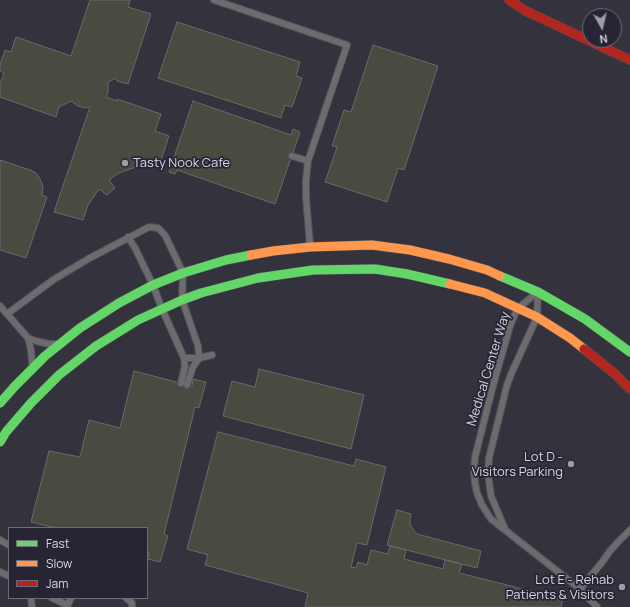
<!DOCTYPE html>
<style>
body{margin:0}
#map{position:relative;width:630px;height:607px;overflow:hidden;background:#34323c;font-family:Manrope,sans-serif}
canvas{display:block}
.legend{position:absolute;left:8px;top:527px;width:140px;height:72px;box-sizing:border-box;background:#272534;border:1px solid #6d6c79;margin:0;padding:5px 7px;list-style:none;font-size:12px;color:#d6d6e0}
.legend li{display:flex;align-items:center;gap:8px;height:20px}
.legend b{width:20px;border:1px solid #6d6c79}
.north{position:absolute;left:582px;top:8px;width:40px;height:40px;box-sizing:border-box;background:#272534;border:1px solid #6d6c79;border-radius:50%;rotate:172deg;font-size:11px;font-weight:700;line-height:16px;text-align:center;color:#d6d6e0}
.north::after{content:'';display:block;margin:auto;width:14px;height:18px;background:#9d9da7;clip-path:polygon(50% 0,100% 100%,50% 72%,0 100%)}
</style>
<div id="map">
<canvas width="630" height="607"></canvas>
<ul class="legend">
<li><b style="height:5px;background:#63d668"></b>Fast</li>
<li><b style="height:5px;background:#ff974d"></b>Slow</li>
<li><b style="height:5px;background:#b3261e"></b>Jam</li>
</ul>
<div class="north">N</div>
</div>
<script>
const g = document.querySelector('canvas').getContext('2d');
g.lineJoin = 'round';
function paint(path, color) { g.fillStyle = color; g.fill(path, 'evenodd'); }
const poly = rows => new Path2D(rows.map(r => 'M' + r).join(''));
function stroke(path, color, width, dash) { g.strokeStyle = color; g.lineWidth = width; g.lineCap = dash ? 'butt' : 'round'; g.setLineDash(dash || []); g.stroke(path); }
function label(font, color, halo, rows, align = 'center') {
  g.font = font + ' Manrope,sans-serif'; g.lineWidth = 3.5; g.setLineDash([]); g.textBaseline = 'middle'; g.strokeStyle = halo; g.fillStyle = color; for (const [text, x, y, turn = 0] of rows) {
    g.save(); g.translate(x, y); g.rotate((+turn || 0) * Math.PI / 180); g.textAlign = isNaN(turn) ? turn : align; if (halo) g.strokeText(text, 0, 0); g.fillText(text, 0, 0); g.restore();
  }
}
const building = poly([
 [90,0,130,0,128,7,151,14,128,84,117,81,116,78,108,82,108,93,106,97,117,101,117,99,161,114,155,131,169,136,159,166,148,165,133,168,119,173,109,180,115,188,107,195,99,189,88,205,83,220,54,212,90,107,84,108,78,106,71,101,59,107,56,117,0,97,0,84,4,73,0,71,0,65,5,50,11,52,16,37,71,56,90,0],
 [177,22,300,62,296,76,302,78,292,107,285,105,281,118,158,78,177,22],
 [373,45,438,66,404,170,398,168,387,202,325,182,337,147,332,146,344,110,351,112,373,45],
 [193,101,291,135,293,129,300,132,275,204,177,170,175,174,169,172,193,101],
 [0,160,30,170,36,173,40,179,43,187,42,195,47,197,26,258,0,250,0,160],
 [259,369,364,395,351,449,223,416,232,381,255,387,259,369],
 [134,371,192,386,193,379,206,382,199,408,195,407,164,534,168,536,160,562,148,559,149,552,147,552,147,528,56,528,31,522,49,451,80,457,89,420,120,428,134,371],
 [218,432,354,466,356,459,386,467,367,545,357,543,351,567,356,568,358,562,367,565,371,550,388,554,390,546,406,550,404,559,443,569,445,560,462,564,459,573,563,599,561,607,305,607,308,593,205,565,208,555,187,549,218,432],
 [397,510,411,514,410,520,410,524,412,528,417,534,481,551,477,568,387,545,397,510]
]);
const lane = poly([
 [214,0,347,45,308,161,306,180,306,197,310,245],
 [292,156,308,161],
 [128,237,135,248,153,285,162,309,184,358,185,366,181,383],
 [537,293,518,308,511,323,494,382,479,441,475,457,474,471,475,483,477,493,482,505,491,519,580,589,597,607],
 [0,306,28,338],
 [7,314,53,280,88,259,149,227,158,228,165,235,183,273,182,300,185,308,198,346,199,358,193,367,187,385],
 [184,358,199,358,212,355],
 [32,363,31,350,28,338,36,341,49,344,55,344],
 [505,529,491,496,488,474,489,458,507,385,512,372,537,317,538,294],
 [0,540,9,545],
 [0,572,9,576],
 [580,589,603,561,610,551,618,542,630,530],
 [31,598,32,607],
 [52,598,67,605],
 [126,598,132,603,132,607],
 [67,607,71,598]
]);
const fast = poly([
 [500,276,538,292,585,319,630,352],
 [0,403,15,386,45,356,80,328,119,303,153,285,183,273,226,260,251,255],
 [0,442,6,432,31,403,59,375,96,346,138,320,182,300,201,293,258,278,313,270,375,269,407,274,450,284]
]);
const slow = poly([
 [251,255,273,251,310,247,372,245,410,250,449,259,487,270,500,276],
 [450,284,485,293,537,317,570,338,584,349]
]);
const jam = poly([
 [509,0,526,11,630,60],
 [584,349,615,374,630,389]
]);
const markers = [
 [125,163,4,"#9d9da7"],
 [571,464,4,"#9d9da7"],
 [622,587,4,"#9d9da7"]
];
const poiNames = [
 ["Tasty Nook Cafe",133,163,"left"],
 ["Lot D -",563,457],
 ["Visitors Parking",563,472],
 ["Lot E - Rehab",614,580],
 ["Patients & Visitors",614,595]
];
const streetNames = [
 ["Medical Center Way",489,369,-73]
];
paint(building, '#494b40');
stroke(building, '#696a6a', 1);
stroke(lane, '#525059', 8);
stroke(fast, '#525059', 10);
stroke(slow, '#525059', 10);
stroke(jam, '#525059', 10);
stroke(lane, '#6c6c6f', 6);
stroke(fast, '#63d668', 9);
stroke(slow, '#ff974d', 9);
stroke(jam, '#b3261e', 9);
for (const [x, y, r, color] of markers) { const dot = new Path2D(); dot.arc(x, y, r, 0, 2 * Math.PI); g.fillStyle = color; g.fill(dot); stroke(dot, '#272534', 1.5); }
label('13px', '#d6d6e0', '#272534', poiNames, 'right');
label('13px', '#d6d6e0', '#272534', streetNames);
</script>
